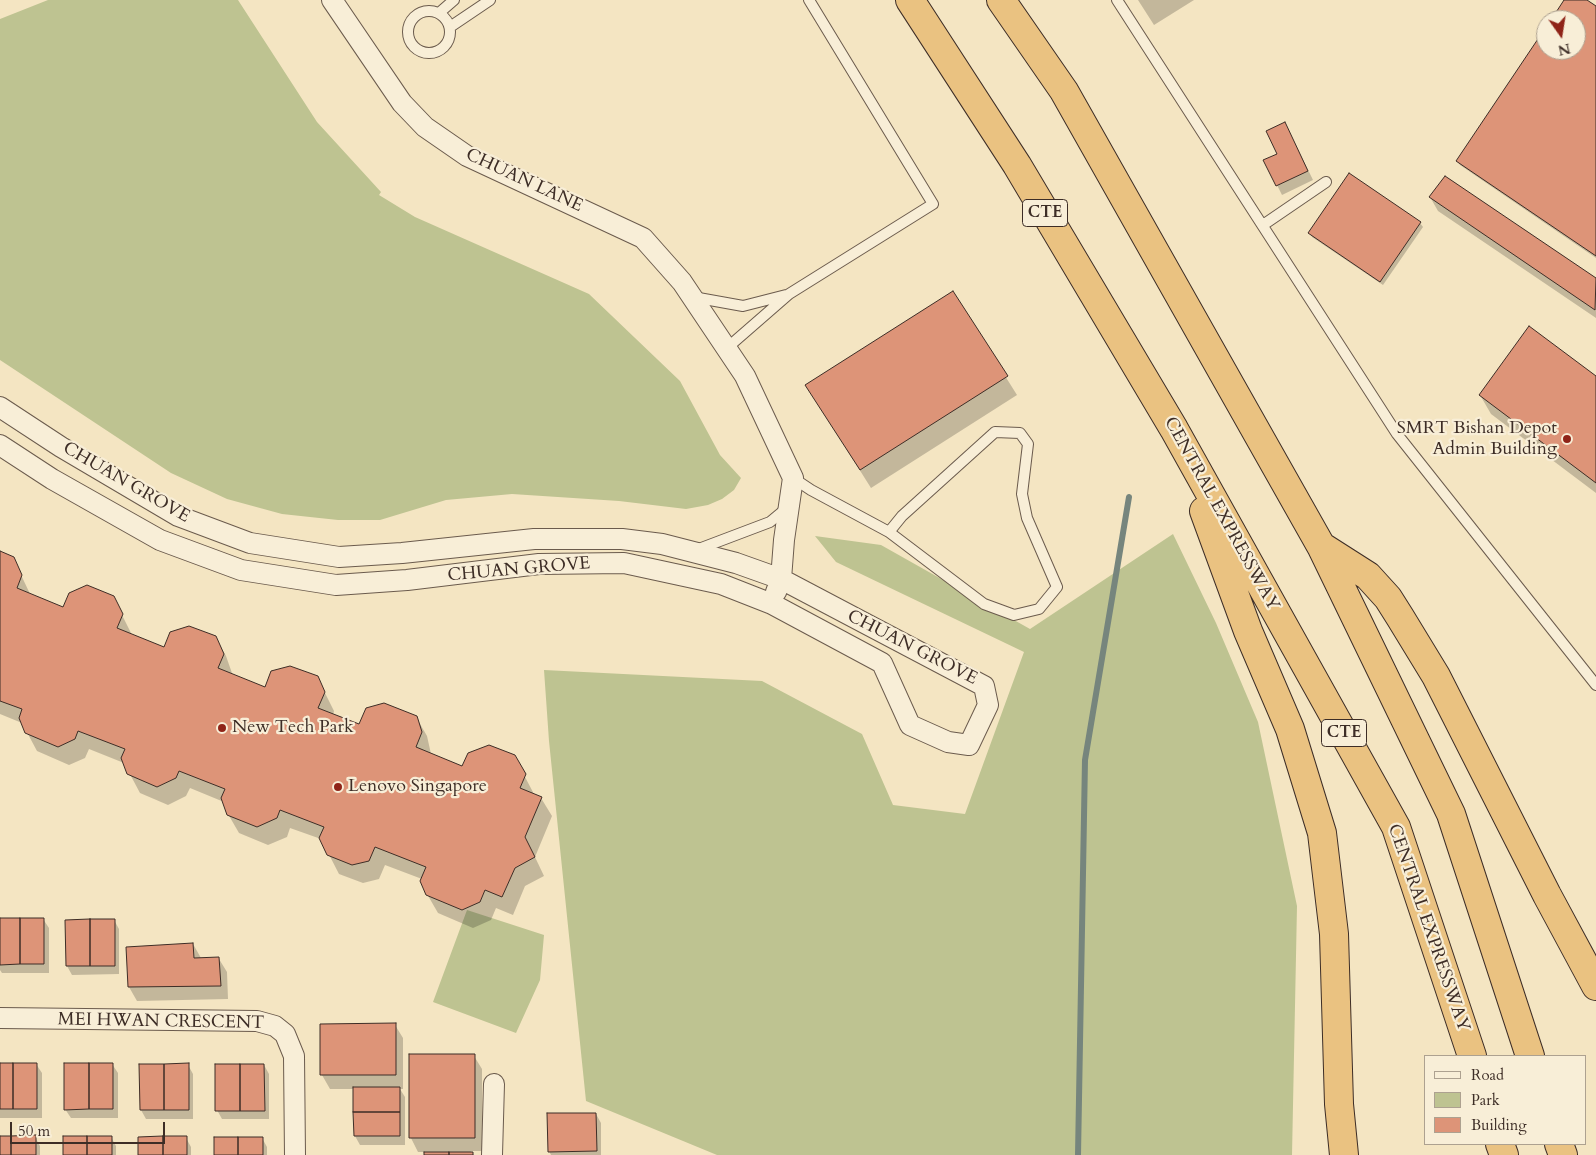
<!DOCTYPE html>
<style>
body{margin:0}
#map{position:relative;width:1596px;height:1155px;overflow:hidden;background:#f4e5c2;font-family:Cardo,serif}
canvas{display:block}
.legend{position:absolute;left:1424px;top:1055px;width:162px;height:90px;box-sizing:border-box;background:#f8eed7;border:1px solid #ada190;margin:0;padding:6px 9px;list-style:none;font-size:15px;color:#3d2d26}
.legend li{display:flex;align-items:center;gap:10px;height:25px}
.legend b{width:25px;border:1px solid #ada190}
.north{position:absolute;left:1536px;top:10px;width:50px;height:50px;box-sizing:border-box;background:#f8eed7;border:1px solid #ada190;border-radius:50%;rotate:167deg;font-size:14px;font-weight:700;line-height:20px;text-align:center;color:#3d2d26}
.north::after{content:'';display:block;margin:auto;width:18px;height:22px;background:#8f2418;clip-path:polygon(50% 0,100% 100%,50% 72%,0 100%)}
.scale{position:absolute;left:10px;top:1122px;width:155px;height:22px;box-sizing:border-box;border:2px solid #3d2d26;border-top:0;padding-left:6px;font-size:15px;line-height:18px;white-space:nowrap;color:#3d2d26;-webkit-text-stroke:4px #f8eed7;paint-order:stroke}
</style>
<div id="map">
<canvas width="1596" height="1155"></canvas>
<ul class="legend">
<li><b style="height:6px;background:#f8eed7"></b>Road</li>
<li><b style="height:14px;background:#bec391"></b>Park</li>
<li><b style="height:14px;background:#dd9478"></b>Building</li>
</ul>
<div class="north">N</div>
<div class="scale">50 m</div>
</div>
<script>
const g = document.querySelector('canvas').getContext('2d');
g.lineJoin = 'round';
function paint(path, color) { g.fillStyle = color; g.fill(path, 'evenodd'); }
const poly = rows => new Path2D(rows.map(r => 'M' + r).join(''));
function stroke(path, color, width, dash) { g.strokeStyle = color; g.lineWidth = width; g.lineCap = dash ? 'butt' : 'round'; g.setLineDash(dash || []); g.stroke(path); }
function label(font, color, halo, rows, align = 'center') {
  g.font = font + ' Cardo,serif'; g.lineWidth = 4.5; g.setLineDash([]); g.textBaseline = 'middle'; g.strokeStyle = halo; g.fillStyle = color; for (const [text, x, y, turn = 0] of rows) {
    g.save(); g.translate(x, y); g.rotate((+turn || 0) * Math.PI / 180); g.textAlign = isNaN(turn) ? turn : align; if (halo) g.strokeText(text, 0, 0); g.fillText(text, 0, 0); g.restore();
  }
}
const green = poly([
 [48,0,238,0,317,122,381,192,379,195,415,217,589,294,680,381,720,455,741,478,734,490,722,499,708,505,686,509,619,501,512,494,446,500,380,520,338,520,282,514,227,499,171,473,0,360,0,19],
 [1173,534,1216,623,1258,722,1297,906,1292,1155,717,1155,586,1101,549,741,544,670,762,681,862,734,893,805,965,814,1024,652,836,562,815,536,881,545,1030,629],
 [467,910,544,935,540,980,516,1033,433,1002]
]);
const shadow = poly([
 [1138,0,1194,0,1154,25],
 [1566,0,1585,0,1596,8,1596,258,1460,165,1457,161,1546,29,1546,50,1576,50,1576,20,1552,20],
 [1290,133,1313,180,1282,195,1265,161,1279,154],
 [1349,175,1420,223,1423,227,1383,285,1312,237,1310,233],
 [1445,177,1596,280,1596,318,1438,211,1430,197],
 [953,293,1017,395,871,488,818,404],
 [1596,377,1596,493,1491,414,1480,395],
 [0,552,13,558,31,596,64,608,113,597,132,635,165,648,215,637,226,656,233,676,265,688,317,677,334,711,333,715,360,726,416,717,427,736,431,754,463,767,514,756,535,796,541,798,552,816,535,857,544,876,525,886,513,915,496,908,491,920,473,928,438,913,427,894,422,879,385,865,379,879,363,883,339,874,321,839,290,828,287,837,268,845,239,833,228,814,224,802,190,788,186,796,168,805,140,793,124,763,89,749,85,758,69,765,37,751,22,723,0,714],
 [0,919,43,919,49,928,49,973,2,973,0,970],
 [114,920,119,929,119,974,72,975,67,966],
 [193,944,201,958,219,959,227,972,228,999,137,1001,129,987,128,948],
 [395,1025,403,1038,403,1089,400,1089,405,1097,405,1145,360,1145,355,1136,355,1089,330,1089,322,1075],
 [474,1056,482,1069,482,1151,471,1151,474,1155,425,1155,425,1152,418,1152,411,1138],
 [0,1064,36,1064,42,1073,42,1118,0,1118],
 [112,1064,118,1073,118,1118,71,1118,65,1109],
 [188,1065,193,1074,193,1119,146,1119,141,1110],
 [264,1065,269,1074,269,1119,222,1119,217,1110],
 [596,1114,601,1123,601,1155,551,1155,549,1151],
 [0,1137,35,1137,40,1146,40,1155,0,1155],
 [111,1137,116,1146,116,1155,64,1155],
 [186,1138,191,1147,191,1155,139,1155],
 [262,1138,267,1147,267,1155,215,1155]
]);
const stream = poly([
 [1078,1155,1085,760,1129,497]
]);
const building = poly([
 [1564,0,1587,0,1596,6,1596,256,1456,161,1546,27,1546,50,1576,50,1576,20,1551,20,1564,0],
 [1285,122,1308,171,1276,186,1263,160,1277,154,1266,131,1285,122],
 [1349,173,1421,222,1380,282,1308,233,1349,173],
 [1445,176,1596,278,1595,310,1429,197,1445,176],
 [953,291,1008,376,860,470,805,385,953,291],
 [1529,326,1596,376,1596,483,1479,395,1529,326],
 [0,551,14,557,22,575,17,588,63,607,69,593,87,585,114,596,123,614,117,628,164,647,170,632,189,626,216,636,224,654,218,668,265,687,271,671,290,666,318,676,325,692,318,708,359,724,366,708,384,703,417,716,422,732,416,747,462,766,468,753,489,745,515,755,526,774,520,788,542,797,525,837,535,857,515,868,502,897,485,890,480,902,462,910,426,895,420,881,426,867,375,847,369,861,352,865,327,855,319,838,324,827,280,810,277,818,257,827,227,815,221,798,225,789,179,771,176,778,157,787,127,774,121,758,125,749,78,731,75,739,58,747,25,733,19,718,22,709,0,701,0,551],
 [0,918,20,918,20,964,0,965,0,918],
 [20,918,44,918,44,964,20,964,20,918],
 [90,919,90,966,66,966,65,920,90,919],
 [90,919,115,919,115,966,90,966,90,919],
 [193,943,194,958,219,957,221,986,128,987,126,947,193,943],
 [396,1023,396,1075,320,1075,320,1024,396,1023],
 [409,1054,475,1054,475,1138,409,1138,409,1054],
 [0,1063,13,1063,13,1109,0,1109,0,1063],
 [13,1063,37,1063,37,1109,13,1109,13,1063],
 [64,1063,89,1063,89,1109,64,1110,64,1063],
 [89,1063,113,1063,113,1109,89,1109,89,1063],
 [189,1063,189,1110,164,1110,164,1064,189,1063],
 [139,1064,164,1064,164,1110,140,1110,139,1064],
 [215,1064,240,1064,240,1111,215,1111,215,1064],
 [240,1064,264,1064,265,1111,240,1111,240,1064],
 [353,1087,400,1087,400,1112,353,1112,353,1087],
 [353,1112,400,1112,400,1136,354,1136,353,1112],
 [547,1113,596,1113,597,1151,548,1152,547,1113],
 [36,1135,36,1155,11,1155,11,1136,36,1135],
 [0,1136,11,1136,11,1155,0,1155,0,1136],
 [63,1136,87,1136,87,1155,63,1155,63,1136],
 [87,1136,112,1136,112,1155,87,1155,87,1136],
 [163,1136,163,1155,138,1155,138,1137,163,1136],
 [163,1136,187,1136,187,1155,163,1155,163,1136],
 [214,1137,238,1137,238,1155,214,1155,214,1137],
 [238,1137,263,1137,263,1155,238,1155,238,1137],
 [424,1152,449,1152,449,1155,424,1155,424,1152],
 [449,1152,473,1152,473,1155,449,1155,449,1152]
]);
const lane = poly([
 [1117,0,1397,434,1596,685],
 '408 32a21 21 0 1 1 42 0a21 21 0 1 1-42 0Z',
 [439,13,454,0],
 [450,27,490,0],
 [1263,225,1326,182],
 [693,297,743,306,786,295],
 [727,348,789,294,933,204,809,0],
 [793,478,811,490,889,532,984,604,1014,615,1039,609,1057,587,1027,518,1022,494,1028,444,1020,433,995,432,902,516,889,532],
 [696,550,770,522,788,507]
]);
const street = poly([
 [332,0,402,103,425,127,467,156,643,238,682,282,745,376,793,478,784,540,781,579,776,592],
 [0,407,61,447,178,516,250,543,339,557,402,553,534,539,622,539,662,544,736,563,781,579,984,686,988,705,969,745,948,742,910,725,882,663,772,604,721,584,624,563,539,564,407,580,336,585,241,570,160,540,52,479,0,445],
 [0,1018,257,1021,275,1026,285,1034,294,1056,295,1155],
 [492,1155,494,1084]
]);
const highway = poly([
 [910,0,1017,165,1174,429,1396,827,1472,1056],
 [1001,0,1064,91,1321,546,1451,814,1530,1056],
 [1204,511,1248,631,1290,729,1322,833,1334,934,1339,1104,1344,1155],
 [1321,546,1368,576,1388,598,1400,617,1436,676,1547,895,1596,986],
 [1500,1144,1504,1155],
 [1559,1144,1563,1155]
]);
const markers = [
 [1567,439,5,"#8f2418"],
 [222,728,5,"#8f2418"],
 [338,787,5,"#8f2418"]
];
const shields = [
 [1045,213,45],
 [1344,733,45]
];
const shieldNames = [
 ["CTE",1045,213],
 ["CTE",1344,733]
];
const streetNames = [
 ["CHUAN LANE",524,181,25],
 ["CHUAN GROVE",126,483,30],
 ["CENTRAL EXPRESSWAY",1221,514,61],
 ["CHUAN GROVE",519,570,-5],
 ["CHUAN GROVE",912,648,27],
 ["CENTRAL EXPRESSWAY",1428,928,71],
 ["MEI HWAN CRESCENT",161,1022,1]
];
const poiNames = [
 ["SMRT Bishan Depot",1557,429,"right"],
 ["Admin Building",1557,450,"right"],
 ["New Tech Park",232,728],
 ["Lenovo Singapore",348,787]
];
paint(green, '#bec391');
paint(shadow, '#0003');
stroke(stream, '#76857d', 6);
paint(building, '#dd9478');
stroke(building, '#3d2d26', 1);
stroke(lane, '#6b5b4d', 12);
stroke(street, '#6b5b4d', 22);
stroke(highway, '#3d2d26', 30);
stroke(lane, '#f8eed7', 10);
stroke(street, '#f8eed7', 20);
stroke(highway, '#eac281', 28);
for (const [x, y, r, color] of markers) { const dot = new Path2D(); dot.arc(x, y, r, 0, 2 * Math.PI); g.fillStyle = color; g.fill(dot); stroke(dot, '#f8eed7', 2); }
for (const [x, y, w] of shields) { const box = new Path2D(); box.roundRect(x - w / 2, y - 13.5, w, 27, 4); g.fillStyle = '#f8eed7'; g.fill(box); stroke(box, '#3d2d26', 1); }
label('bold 16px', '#3d2d26', null, shieldNames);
label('18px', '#3d2d26', '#f8eed7', streetNames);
label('18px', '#3d2d26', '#f8eed7', poiNames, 'left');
</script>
